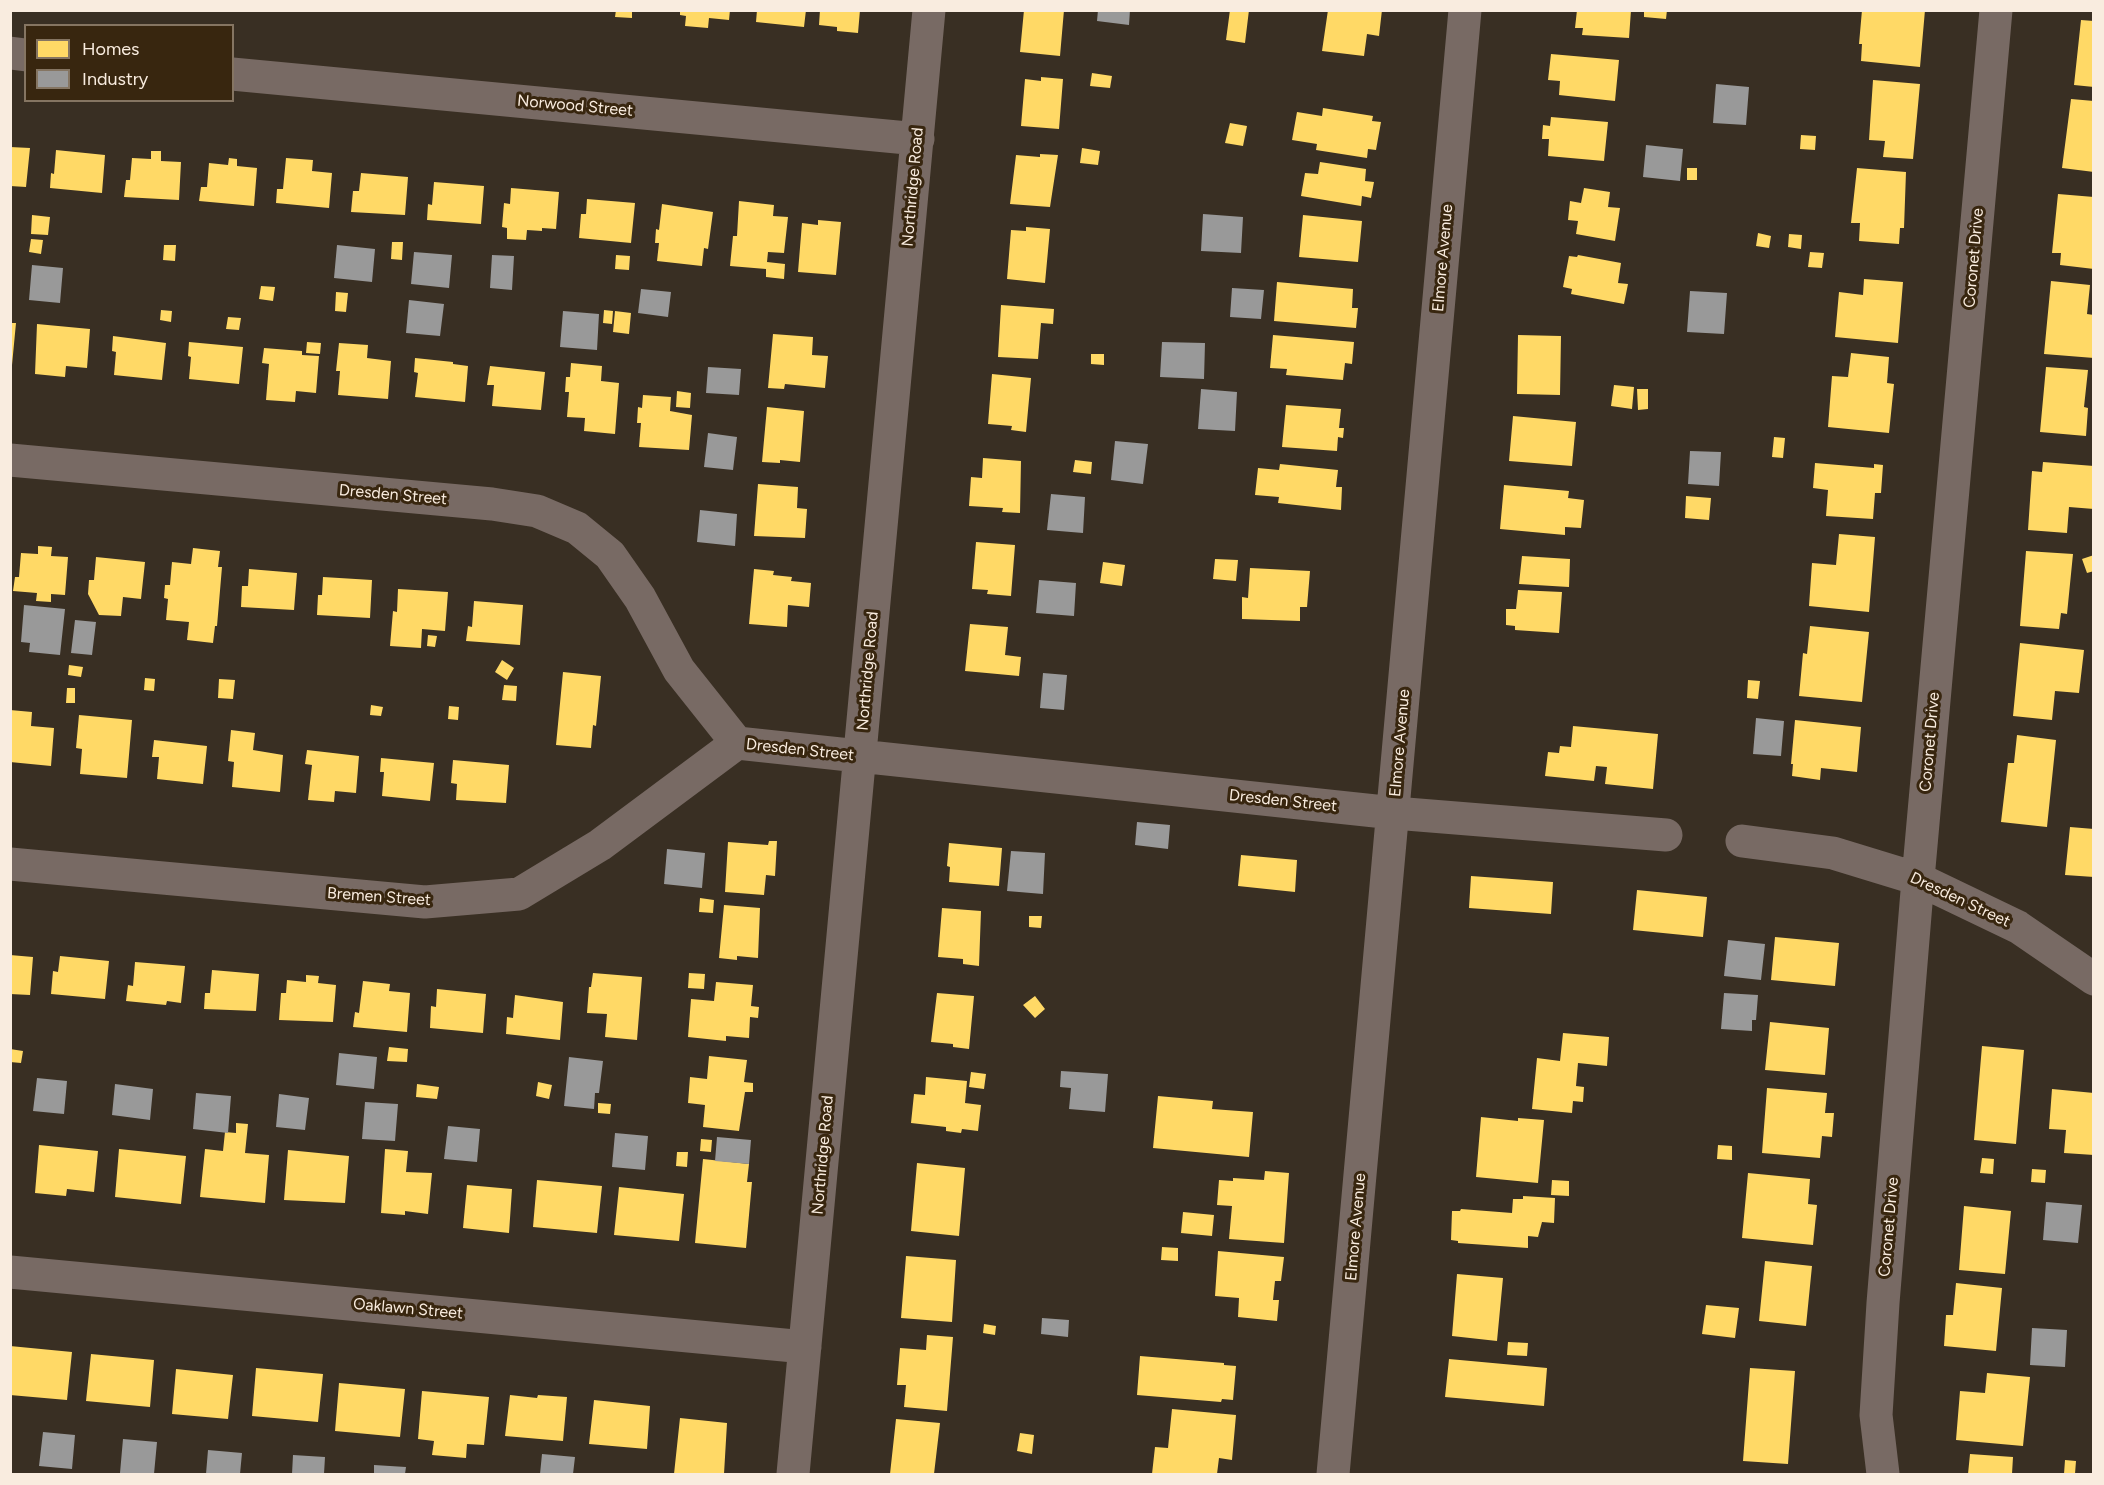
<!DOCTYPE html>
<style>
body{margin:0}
#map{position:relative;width:2104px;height:1485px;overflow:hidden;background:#392f23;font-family:Figtree,sans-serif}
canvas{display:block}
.frame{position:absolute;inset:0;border:12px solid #f9ecdf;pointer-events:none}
.legend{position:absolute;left:24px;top:24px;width:210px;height:78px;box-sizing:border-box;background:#38260f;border:2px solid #857562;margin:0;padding:8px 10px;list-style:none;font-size:18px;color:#f9ecdf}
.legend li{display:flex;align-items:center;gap:12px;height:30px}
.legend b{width:30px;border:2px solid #857562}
</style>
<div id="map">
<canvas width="2104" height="1485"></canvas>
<div class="frame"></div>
<ul class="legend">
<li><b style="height:16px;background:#ffd966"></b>Homes</li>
<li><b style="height:16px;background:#999"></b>Industry</li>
</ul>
</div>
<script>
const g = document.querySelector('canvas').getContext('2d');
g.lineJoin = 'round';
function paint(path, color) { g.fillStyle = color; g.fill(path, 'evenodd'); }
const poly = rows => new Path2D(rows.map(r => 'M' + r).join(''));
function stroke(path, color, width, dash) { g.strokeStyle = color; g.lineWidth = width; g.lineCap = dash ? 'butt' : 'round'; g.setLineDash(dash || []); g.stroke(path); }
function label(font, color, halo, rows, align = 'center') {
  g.font = font + ' Figtree,sans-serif'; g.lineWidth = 6; g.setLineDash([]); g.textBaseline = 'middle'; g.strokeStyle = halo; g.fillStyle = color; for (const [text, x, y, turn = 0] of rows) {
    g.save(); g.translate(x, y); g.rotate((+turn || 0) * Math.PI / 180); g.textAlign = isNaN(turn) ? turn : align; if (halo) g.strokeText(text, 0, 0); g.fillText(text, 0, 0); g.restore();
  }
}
const homes = poly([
 [616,10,632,10,632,18,615,17],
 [680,10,730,10,729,20,709,18,708,28,685,26,686,16,680,15],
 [757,10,806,10,804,27,756,22],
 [820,10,860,10,858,33,837,31,837,27,819,25],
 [1024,10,1064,10,1060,56,1020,52],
 [1230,10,1249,10,1245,43,1226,40],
 [1328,10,1382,10,1379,36,1367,34,1364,56,1322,51],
 [1577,10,1631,10,1629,38,1582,35,1583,28,1575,28],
 [1644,10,1667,10,1666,19,1644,17],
 [1862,10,1925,10,1920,67,1861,61,1862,44,1859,44],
 [2081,20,2094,21,2094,87,2074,85],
 [1551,54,1619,60,1615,101,1559,95,1560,81,1548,80],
 [1092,73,1112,76,1110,88,1090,86],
 [1041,77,1063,79,1059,129,1021,126,1025,79,1041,81],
 [1873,80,1920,84,1913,159,1883,157,1885,141,1869,140],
 [2071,99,2094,101,2094,172,2062,168],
 [1323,108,1373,116,1372,121,1381,122,1376,150,1368,149,1367,158,1316,150,1317,144,1292,140,1297,112,1322,116],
 [1551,117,1608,122,1604,161,1548,156,1549,139,1542,139,1543,125,1550,126],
 [1230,123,1247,126,1243,146,1225,143],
 [1801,135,1816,136,1815,150,1800,149],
 [10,147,30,148,26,187,10,186],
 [1082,148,1100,151,1098,165,1080,163],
 [56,150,105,155,102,193,50,188,51,173,54,174],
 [151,151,161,151,161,161,181,162,179,200,124,197,126,180,130,180,132,158,151,159],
 [1040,154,1058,155,1050,207,1010,204,1016,155,1040,157],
 [229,158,237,159,237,166,257,168,254,206,199,201,201,187,207,187,209,163,228,165],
 [286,158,313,160,312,171,332,173,329,208,276,203,277,189,283,189],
 [1320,162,1366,169,1365,181,1374,182,1371,198,1362,196,1361,206,1301,196,1305,173,1318,174],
 [1687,168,1697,168,1697,180,1687,180],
 [1857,168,1906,172,1904,228,1900,228,1899,244,1859,241,1860,223,1851,223],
 [361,173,408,177,405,215,351,212,353,191,359,191],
 [434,182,484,186,481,224,427,220,428,204,432,205],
 [511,188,559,192,556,229,542,228,542,231,527,230,526,240,507,239,507,228,502,227,504,203,510,204],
 [1584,188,1610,192,1608,207,1620,208,1615,241,1576,234,1578,221,1568,220,1570,201,1581,203],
 [2058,194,2094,197,2094,269,2060,265,2061,253,2052,253],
 [587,199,635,203,631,243,579,238,581,214,586,214],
 [739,201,774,205,773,216,788,217,784,253,768,252,767,262,785,264,784,279,766,277,766,269,730,266,733,236,737,236],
 [662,204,713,212,708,249,704,248,702,266,657,261,659,243,655,243,656,229,659,230],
 [32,215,50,217,48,235,31,234],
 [1303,215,1362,221,1358,262,1299,257],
 [818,220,841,222,836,275,798,272,802,223,818,225],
 [1026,227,1050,229,1045,283,1007,279,1011,230,1026,231],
 [1758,233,1771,236,1769,248,1756,246],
 [1789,234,1802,235,1801,249,1788,247],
 [31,239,43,240,41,254,29,252],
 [392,242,403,242,402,260,391,259],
 [164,245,176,245,175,261,163,260],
 [1810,252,1824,253,1822,268,1808,267],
 [616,255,630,256,629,270,615,269],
 [1578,255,1621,263,1618,283,1628,284,1624,304,1571,294,1572,289,1563,287,1569,256,1577,257],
 [1864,279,1903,282,1898,343,1835,337,1839,292,1863,295],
 [2051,281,2090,285,2087,314,2094,315,2094,358,2044,354],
 [1277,282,1353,289,1352,308,1358,308,1356,328,1274,321],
 [261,286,275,287,273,301,259,299],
 [336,292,348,293,346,312,335,311],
 [1001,305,1054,309,1053,324,1041,323,1038,359,998,357],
 [161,310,172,311,171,322,160,320],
 [604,310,613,311,612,324,603,323],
 [615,311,631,313,629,334,613,332],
 [228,317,241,318,239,330,226,329],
 [10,323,16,323,12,365,10,365],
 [37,324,90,329,87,368,66,366,65,377,35,374],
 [773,334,813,337,812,355,828,356,825,388,785,384,784,389,768,388],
 [1273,335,1354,342,1352,364,1345,363,1343,380,1286,375,1287,369,1270,368],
 [1518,335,1561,336,1560,395,1517,394],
 [113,336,166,343,162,380,114,375,116,352,112,351],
 [189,342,243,347,239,384,189,379,191,357,188,356],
 [307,342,321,343,320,354,306,353],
 [339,343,368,345,367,358,391,361,388,399,338,395,340,371,336,371],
 [264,348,302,351,302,355,319,356,316,393,296,391,295,402,266,400,269,364,262,363],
 [1851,353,1889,357,1887,383,1894,384,1889,433,1828,427,1832,376,1848,377],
 [1091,354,1104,354,1104,365,1091,364],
 [415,358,453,362,453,364,468,366,465,402,415,397,418,373,414,372],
 [571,363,602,366,601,381,619,383,615,434,584,431,585,418,567,417,569,392,565,392,566,377,570,377],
 [490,366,545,372,541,410,492,406,494,385,487,385],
 [2046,367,2088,370,2084,407,2088,408,2086,436,2040,432],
 [992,374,1031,378,1026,432,1011,430,1012,426,988,424],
 [1614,385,1634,387,1632,409,1611,406],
 [1637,389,1648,389,1648,409,1638,410],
 [677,391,691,393,690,408,676,407],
 [643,395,671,397,670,411,692,415,689,450,639,447,641,423,637,423,638,407,642,408],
 [1286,405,1341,409,1339,428,1344,428,1343,438,1338,437,1337,451,1282,447],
 [767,407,804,411,800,462,780,460,780,463,762,462],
 [1513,416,1576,422,1572,466,1509,461],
 [1774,437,1785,438,1783,458,1772,457],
 [983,458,1021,461,1020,513,1002,512,1003,508,969,506,971,477,982,478],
 [1075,460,1092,462,1091,474,1073,472],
 [2043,462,2094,466,2094,509,2069,507,2067,533,2028,530,2032,471,2042,472],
 [1815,463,1874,468,1874,464,1883,465,1881,493,1875,493,1873,519,1826,516,1828,490,1813,488],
 [1280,464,1338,470,1336,487,1342,487,1341,510,1278,503,1279,497,1255,495,1258,468,1279,470],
 [758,484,798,487,797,508,807,509,805,538,754,536],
 [1504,485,1569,491,1568,498,1584,500,1581,528,1565,527,1565,535,1500,529],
 [1686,496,1711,498,1709,520,1685,518],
 [1839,534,1875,537,1869,612,1809,606,1812,563,1836,565],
 [976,542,1015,545,1011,596,987,594,988,590,972,589],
 [38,546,52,547,51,556,68,557,65,595,51,594,51,602,36,601,37,593,13,591,15,577,19,577,21,553,38,554],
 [193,548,220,551,218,567,222,567,217,626,215,626,213,643,187,640,189,622,166,620,168,599,164,598,165,585,170,585,172,562,191,564],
 [2026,551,2073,554,2067,614,2061,613,2059,629,2020,626],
 [2094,555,2094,571,2087,573,2082,559],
 [1522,556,1570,559,1569,587,1519,584],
 [96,557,145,562,141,599,123,597,121,616,99,615,88,594,89,580,94,580],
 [1215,559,1238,560,1236,581,1213,579],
 [1103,562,1125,565,1122,586,1100,583],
 [1250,568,1310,571,1307,607,1300,607,1300,621,1242,619,1242,597,1248,598],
 [249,569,297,573,294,610,241,607,242,586,248,586],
 [754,569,774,571,773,575,792,577,791,581,811,583,809,607,788,605,787,627,749,624],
 [323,577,372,580,370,618,317,615,318,595,322,595],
 [398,589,448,592,445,631,422,629,421,648,390,646,393,611,397,612],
 [1518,590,1562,592,1559,633,1515,630,1515,626,1506,625,1506,609,1516,609],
 [474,601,523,605,520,645,466,641,468,626,472,627],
 [970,624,1008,627,1005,655,1021,657,1019,676,965,671],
 [1810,626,1869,632,1862,702,1799,696,1803,653,1807,654],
 [428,635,437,636,435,647,427,646],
 [2020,643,2084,650,2079,693,2055,691,2052,720,2013,716],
 [502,660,514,668,507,680,495,672],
 [69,665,83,667,81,677,68,675],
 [563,672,601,676,596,726,593,725,591,748,556,745],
 [145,678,155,679,154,691,144,690],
 [219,679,235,680,233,699,218,698],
 [1748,680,1760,681,1758,699,1747,698],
 [504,685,517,686,516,701,502,700],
 [67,688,75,688,75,703,66,703],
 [371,705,383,707,381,716,370,715],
 [449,706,459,707,458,720,448,719],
 [10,710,32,712,31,726,54,728,51,766,10,762],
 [79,715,132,720,127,778,80,774,82,749,76,748],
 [1795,720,1861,727,1857,772,1821,768,1820,780,1792,776,1793,764,1791,764],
 [1573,726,1658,734,1653,789,1605,784,1607,767,1596,766,1594,781,1545,776,1548,752,1559,753,1560,746,1571,747],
 [231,730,255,733,253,750,283,755,280,792,232,787,234,762,228,761],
 [2017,735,2056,740,2047,827,2001,822,2008,763,2014,763],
 [154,740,207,746,203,784,157,779,159,757,152,757],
 [307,750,359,756,356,793,335,791,334,802,308,800,312,765,305,764],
 [381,758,434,763,430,801,382,796,384,772,380,772],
 [453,760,509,765,506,803,456,800,457,784,451,783],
 [2070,827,2094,829,2094,877,2065,875],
 [769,841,777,841,775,876,766,875,764,895,725,892,728,842,768,845],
 [949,843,1002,848,999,886,949,882,950,867,947,866],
 [1241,855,1297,860,1295,892,1238,886],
 [1471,876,1553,882,1551,914,1469,908],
 [1637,890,1707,897,1703,937,1633,930],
 [700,898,714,900,713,913,699,912],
 [724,905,760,908,758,958,737,956,737,960,719,958],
 [942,908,981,911,979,966,963,964,963,959,938,957],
 [1029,916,1042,916,1041,928,1029,927],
 [1775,937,1839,943,1835,986,1771,980],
 [10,955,33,957,30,995,10,994],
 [60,956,109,961,105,999,51,994,53,971,58,972],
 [135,962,185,966,181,1003,167,1001,166,1005,126,1001,128,985,133,986],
 [212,970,259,974,256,1011,204,1009,205,993,210,993],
 [593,973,642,977,637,1040,605,1037,607,1014,587,1013,589,987,591,987],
 [689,973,705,974,704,989,688,988],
 [306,975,319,976,318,983,336,985,333,1022,279,1020,281,993,286,993,287,980,306,982],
 [363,981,390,984,389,991,410,993,407,1032,353,1027,355,1012,359,1013],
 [716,982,753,985,751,1006,759,1007,758,1018,750,1017,749,1038,726,1036,726,1041,688,1037,691,999,714,1001],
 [437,989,486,994,483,1033,430,1028,431,1006,436,1007],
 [937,993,974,996,969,1049,953,1047,953,1044,931,1042],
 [515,995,563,1002,560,1040,506,1034,507,1017,513,1018],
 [1035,996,1045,1009,1035,1018,1023,1005],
 [1770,1022,1829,1028,1825,1075,1765,1070],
 [1563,1033,1609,1037,1607,1066,1578,1063,1576,1086,1584,1087,1583,1102,1573,1101,1572,1113,1532,1109,1537,1058,1560,1061],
 [1982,1046,2024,1050,2016,1144,1974,1140],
 [389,1047,408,1049,407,1062,387,1061],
 [10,1049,23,1051,21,1063,10,1062],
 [709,1056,747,1060,744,1082,753,1083,753,1092,745,1092,739,1131,703,1127,705,1105,688,1103,690,1077,707,1079],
 [971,1072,986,1074,984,1089,969,1087],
 [926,1077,967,1081,965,1103,981,1105,978,1131,962,1129,961,1133,946,1131,946,1127,911,1123,914,1094,925,1095],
 [538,1082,552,1085,549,1099,536,1096],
 [417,1084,439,1087,437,1099,416,1097],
 [1767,1088,1827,1093,1825,1113,1834,1113,1832,1137,1822,1136,1820,1158,1762,1153],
 [2052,1089,2094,1093,2094,1155,2064,1153,2066,1130,2049,1129],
 [1158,1096,1213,1101,1212,1109,1253,1112,1249,1157,1153,1148],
 [598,1103,611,1104,610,1114,598,1113],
 [1481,1117,1518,1121,1518,1118,1544,1120,1538,1183,1476,1177],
 [236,1123,248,1124,245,1153,269,1155,265,1203,200,1197,205,1149,223,1151,225,1132,236,1133],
 [701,1139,712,1140,711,1152,700,1151],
 [39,1145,98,1151,94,1192,67,1189,66,1196,35,1193],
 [1718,1145,1732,1146,1732,1160,1717,1159],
 [119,1149,186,1156,181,1204,115,1197],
 [385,1149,408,1151,406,1172,432,1173,428,1214,405,1211,405,1215,381,1213],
 [288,1150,349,1156,345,1203,284,1200],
 [677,1152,688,1152,687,1167,676,1166],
 [1982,1158,1994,1159,1993,1174,1980,1173],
 [703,1159,749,1164,747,1182,752,1182,746,1248,695,1243],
 [917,1163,965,1168,959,1236,911,1231],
 [2032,1169,2046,1170,2045,1183,2031,1182],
 [1265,1171,1289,1173,1284,1243,1229,1239,1232,1206,1217,1205,1219,1180,1233,1181,1233,1178,1264,1180],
 [1748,1173,1810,1179,1808,1204,1817,1205,1813,1245,1742,1238],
 [537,1180,602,1186,597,1233,533,1227],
 [1552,1180,1569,1181,1569,1196,1551,1195],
 [467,1185,512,1189,509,1233,463,1228],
 [619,1187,684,1194,679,1241,614,1235],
 [1523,1196,1555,1198,1554,1223,1542,1222,1538,1237,1528,1236,1528,1248,1458,1243,1458,1241,1451,1240,1452,1211,1460,1211,1461,1209,1512,1213,1513,1199,1523,1199],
 [1964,1206,2011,1211,2005,1274,1959,1270],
 [1183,1212,1214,1215,1212,1236,1181,1233],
 [1162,1247,1178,1248,1178,1261,1161,1260],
 [1218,1251,1284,1257,1281,1281,1275,1281,1273,1300,1279,1300,1277,1321,1238,1317,1239,1298,1215,1296],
 [906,1256,956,1260,952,1322,901,1318],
 [1765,1261,1812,1266,1806,1326,1759,1321],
 [1457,1274,1503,1278,1497,1341,1452,1336],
 [1956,1283,2002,1288,1996,1351,1944,1346,1946,1315,1953,1315],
 [1706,1305,1739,1308,1735,1338,1702,1334],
 [984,1324,996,1326,995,1335,983,1333],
 [927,1335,953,1337,947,1411,904,1407,906,1385,897,1385,900,1348,926,1350],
 [1508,1342,1528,1343,1527,1356,1507,1355],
 [10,1346,72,1352,67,1400,10,1395],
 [91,1354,154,1360,150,1407,86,1401],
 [1140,1356,1224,1363,1224,1365,1236,1366,1233,1400,1222,1399,1221,1402,1137,1395],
 [1449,1359,1547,1368,1544,1406,1445,1397],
 [256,1368,323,1374,318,1422,252,1416],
 [1750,1368,1795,1371,1788,1464,1743,1461],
 [176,1369,233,1375,228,1419,172,1414],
 [1987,1373,2030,1377,2023,1446,1956,1440,1960,1391,1985,1393],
 [339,1383,405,1389,400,1437,335,1431],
 [422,1391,489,1397,484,1445,467,1444,466,1458,432,1455,434,1441,418,1439],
 [510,1395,537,1398,538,1395,567,1397,563,1441,505,1436],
 [594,1400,650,1406,647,1449,589,1444],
 [1172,1409,1236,1415,1232,1460,1219,1458,1217,1474,1152,1474,1155,1447,1168,1448],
 [680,1418,727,1423,724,1474,674,1474],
 [896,1419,940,1423,934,1474,890,1474],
 [1020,1433,1034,1435,1032,1454,1017,1451],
 [1970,1454,2013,1457,2012,1474,1968,1474],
 [2065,1460,2076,1461,2075,1474,2064,1474]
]);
const industry = poly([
 [1098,10,1130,10,1129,25,1097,21],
 [1716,84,1749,87,1746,125,1713,123],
 [1646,145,1683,149,1680,181,1643,177],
 [1203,214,1243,217,1241,253,1201,251],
 [337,245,375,249,372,282,334,278],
 [414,252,452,255,449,288,411,284],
 [492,255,514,256,512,290,490,288],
 [32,265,63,268,60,303,29,300],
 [1232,288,1264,290,1261,319,1230,317],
 [641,289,671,292,668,317,638,313],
 [1690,291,1727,293,1724,334,1687,332],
 [409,300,444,304,440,336,406,333],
 [563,311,599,314,597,350,560,347],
 [1162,342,1205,343,1204,379,1160,377],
 [708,367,741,369,739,395,706,393],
 [1201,389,1237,392,1235,431,1198,429],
 [708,433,737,437,733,470,704,467],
 [1115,441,1148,444,1143,484,1111,480],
 [1690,451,1721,452,1719,486,1688,484],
 [1051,494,1085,497,1083,533,1047,530],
 [700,510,737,514,735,546,697,542],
 [1039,580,1076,583,1074,616,1036,613],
 [24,605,65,609,60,655,29,652,30,643,21,642],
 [75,620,96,622,92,655,71,653],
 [1043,673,1067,675,1064,710,1040,708],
 [1756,718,1784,721,1781,756,1753,754],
 [1137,822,1170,825,1168,849,1135,845],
 [667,849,705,853,702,888,664,884],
 [1011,851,1045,853,1043,894,1007,891],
 [1728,940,1765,944,1761,980,1724,976],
 [1724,993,1758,995,1756,1020,1752,1020,1752,1031,1721,1029],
 [339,1053,377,1057,374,1089,336,1085],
 [569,1057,603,1061,599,1093,595,1093,594,1109,564,1106],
 [1061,1071,1108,1074,1105,1112,1069,1109,1071,1088,1060,1087],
 [37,1078,67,1081,64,1114,33,1111],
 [115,1084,153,1089,150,1120,112,1115],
 [196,1093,231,1096,228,1133,193,1129],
 [279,1094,309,1098,305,1130,276,1127],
 [365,1102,398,1104,395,1141,362,1139],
 [448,1126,480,1129,477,1162,444,1159],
 [615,1133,648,1136,645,1170,612,1167],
 [717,1137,751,1140,749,1164,715,1161],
 [2046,1202,2082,1205,2078,1243,2043,1240],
 [1042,1318,1069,1320,1068,1337,1041,1334],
 [2032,1328,2067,1330,2065,1367,2030,1365],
 [43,1432,75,1435,72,1469,39,1466],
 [123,1439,157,1442,154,1474,120,1473],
 [208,1450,242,1453,240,1474,206,1474],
 [542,1454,575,1457,573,1474,540,1474],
 [293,1455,325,1457,324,1474,292,1474],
 [374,1465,406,1467,405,1474,374,1474]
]);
const minor = poly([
 [10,53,26,55],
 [232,74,918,139],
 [10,460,492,504,537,511,577,528,610,555,640,598,679,670,737,743,1394,813,1666,835],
 [1742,841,1833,853,1918,879,2018,927,2094,979],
 [10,864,425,902,519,894,600,845,737,743],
 [10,1272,805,1347],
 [793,1474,929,10],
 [1333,1474,1465,10],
 [1883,1474,1876,1415,1883,1303,1918,879,1996,10]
]);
const streetNames = [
 ["Norwood Street",575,106,5],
 ["Northridge Road",913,187,-85],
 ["Elmore Avenue",1443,258,-85],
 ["Coronet Drive",1974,258,-85],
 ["Dresden Street",393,495,5],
 ["Northridge Road",868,671,-85],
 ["Coronet Drive",1930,742,-85],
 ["Elmore Avenue",1400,743,-85],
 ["Dresden Street",800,750,6],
 ["Dresden Street",1283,801,6],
 ["Bremen Street",379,897,4],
 ["Dresden Street",1960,900,25],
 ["Northridge Road",823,1155,-85],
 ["Elmore Avenue",1356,1227,-85],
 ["Coronet Drive",1889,1227,-85],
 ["Oaklawn Street",408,1309,5]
];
paint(homes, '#ffd966');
paint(industry, '#999');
stroke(minor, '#786a64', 33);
label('16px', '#f9ecdf', '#38260f', streetNames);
</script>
